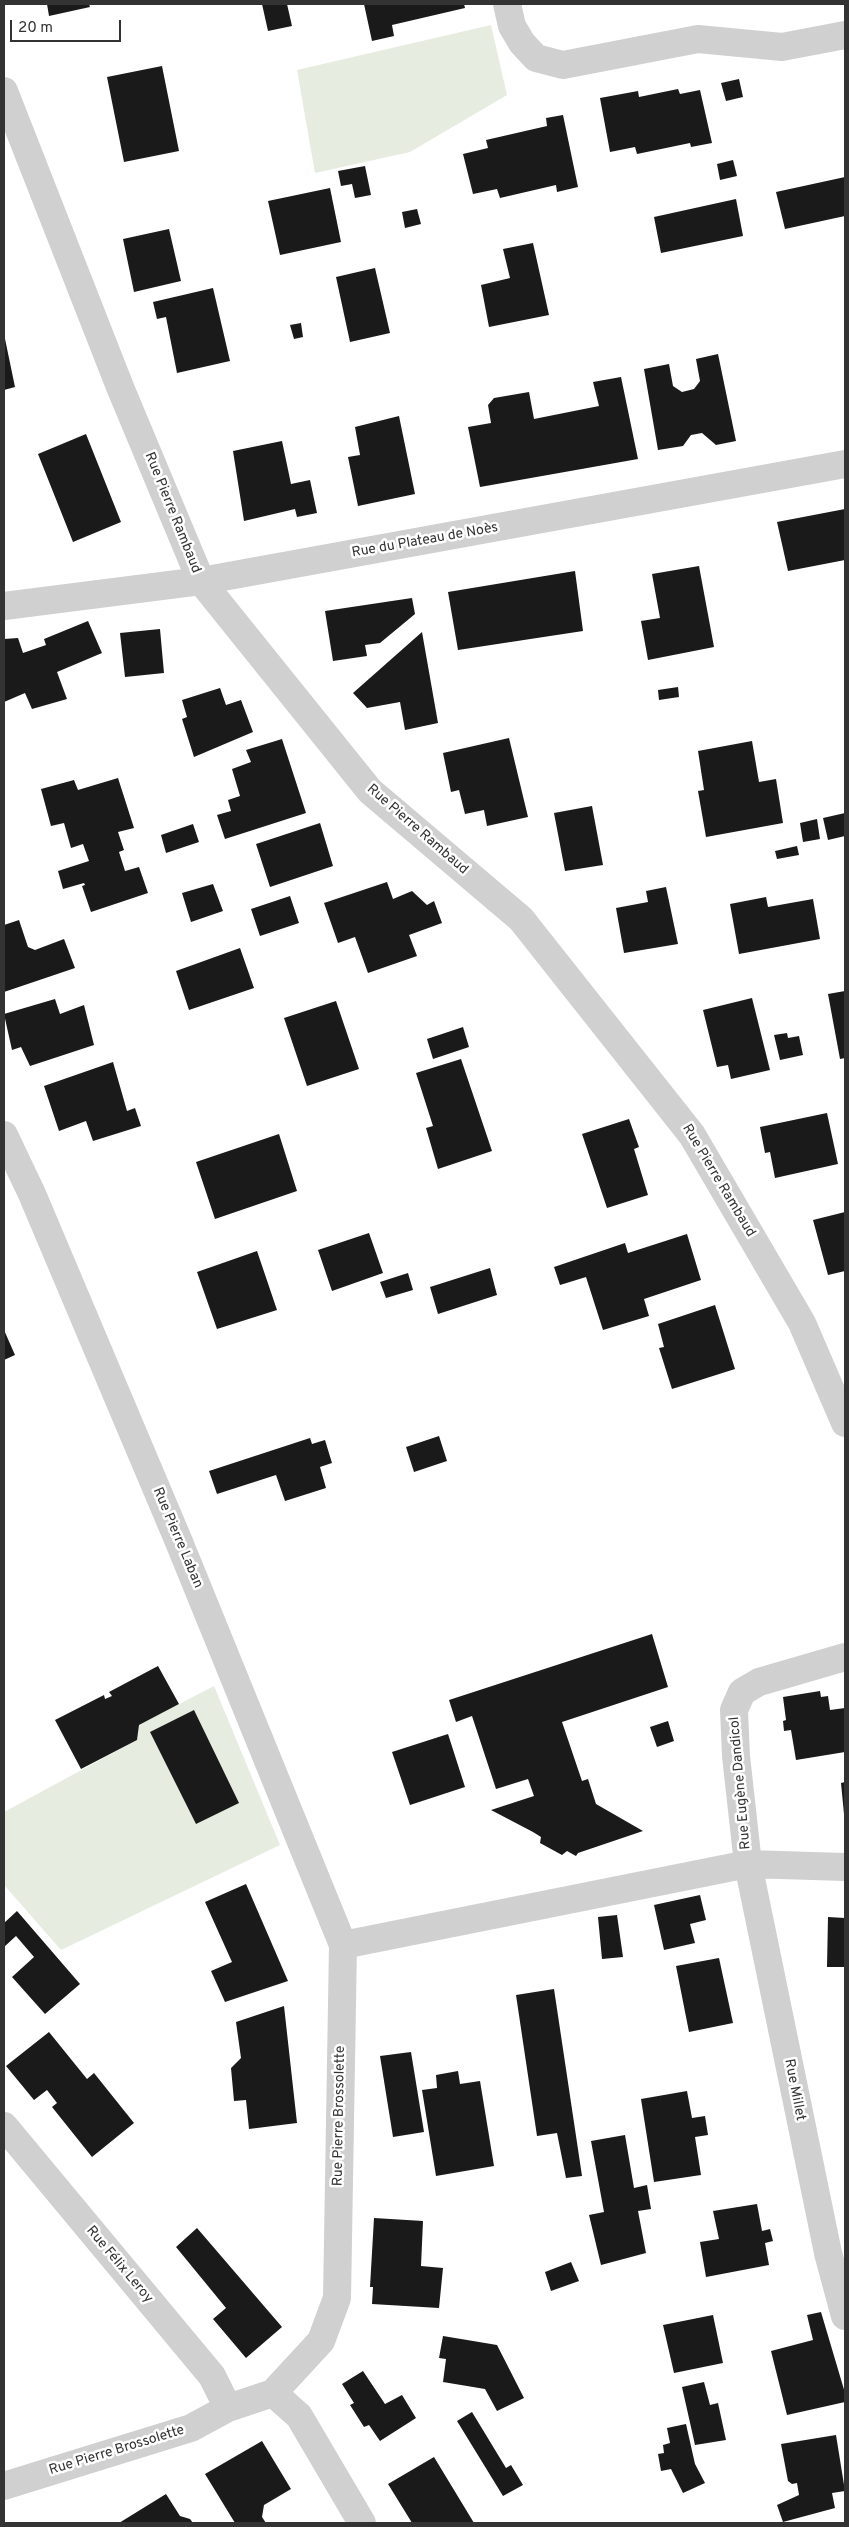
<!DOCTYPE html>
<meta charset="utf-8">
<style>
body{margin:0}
#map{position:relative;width:849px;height:2527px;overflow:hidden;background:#fff;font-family:Overpass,sans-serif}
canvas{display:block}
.frame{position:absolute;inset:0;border:5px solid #333;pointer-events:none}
.scale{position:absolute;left:10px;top:20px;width:111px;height:22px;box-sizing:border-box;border:2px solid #333;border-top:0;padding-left:6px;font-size:15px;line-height:18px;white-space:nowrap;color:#333;-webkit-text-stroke:4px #fff;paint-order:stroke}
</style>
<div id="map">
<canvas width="849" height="2527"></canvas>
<div class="frame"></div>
<div class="scale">20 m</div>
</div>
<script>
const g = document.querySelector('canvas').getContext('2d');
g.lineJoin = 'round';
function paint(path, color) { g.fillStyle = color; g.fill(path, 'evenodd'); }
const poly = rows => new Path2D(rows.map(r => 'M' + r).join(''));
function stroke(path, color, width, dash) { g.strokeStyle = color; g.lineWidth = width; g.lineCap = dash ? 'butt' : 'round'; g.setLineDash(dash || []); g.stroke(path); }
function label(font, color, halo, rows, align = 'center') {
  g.font = font + ' Overpass,sans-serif'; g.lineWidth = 5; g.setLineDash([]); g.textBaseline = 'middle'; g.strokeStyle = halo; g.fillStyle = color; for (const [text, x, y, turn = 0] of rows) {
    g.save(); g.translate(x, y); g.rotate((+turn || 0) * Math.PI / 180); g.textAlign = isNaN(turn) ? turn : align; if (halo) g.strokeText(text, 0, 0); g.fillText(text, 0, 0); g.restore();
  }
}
const green = poly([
 [491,25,507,95,410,152,315,173,297,70],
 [214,1686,280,1845,61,1950,4,1885,4,1812,137,1740,139,1725]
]);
const building = poly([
 [47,4,89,4,90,7,49,16],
 [262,4,287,4,292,26,268,31],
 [364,4,464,4,465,8,392,25,394,36,372,41],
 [162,66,179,151,124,162,107,77],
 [739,79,743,97,726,101,721,83],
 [678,89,680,94,700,90,712,143,691,147,690,143,637,154,635,147,610,152,600,98,638,91,639,97],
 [563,115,578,187,557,192,556,185,500,198,497,189,473,194,463,154,488,148,486,140,547,126,546,118],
 [733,160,737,176,720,180,717,164],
 [365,166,371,195,355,198,352,184,341,186,338,171],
 [845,177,845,216,785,229,776,192],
 [330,188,341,242,280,255,268,201],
 [736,199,743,236,661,253,654,217],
 [417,209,421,224,405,228,402,212],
 [169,229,181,281,134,292,123,239],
 [533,243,549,315,489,327,481,285,510,278,503,249],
 [375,268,390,333,350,342,336,277],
 [213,288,230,361,177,373,166,317,157,319,153,302],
 [301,323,303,337,294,339,290,325],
 [4,334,15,387,4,390],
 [718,354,736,441,716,445,702,433,691,435,683,446,658,450,644,369,669,364,673,386,682,392,694,389,700,381,696,359],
 [621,377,638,459,480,487,468,427,491,423,488,405,494,398,529,392,534,419,599,406,593,382],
 [399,416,415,494,358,506,348,457,360,455,355,427],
 [86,434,121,522,73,542,38,454],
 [282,441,291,484,310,480,317,513,297,517,295,509,244,521,233,451],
 [845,509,845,560,788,571,777,522],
 [699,566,714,647,648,660,641,621,660,618,652,574],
 [575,571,583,631,458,650,448,592],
 [412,598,415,614,380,643,365,645,367,656,333,661,325,611],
 [88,621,102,653,57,672,67,699,32,709,25,693,4,702,4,639,18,638,23,653,46,645,44,639],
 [160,629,164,673,125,677,120,633],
 [422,632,438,723,405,730,400,702,367,708,353,693],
 [678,687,679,697,659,700,658,690],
 [220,688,226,705,241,700,253,732,194,757,182,719,187,717,182,700],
 [509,738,528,817,487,826,484,810,465,814,459,790,451,792,443,753],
 [282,739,306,813,225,839,217,815,231,811,228,800,240,796,232,769,251,762,246,750],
 [752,741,759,782,776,779,783,823,706,837,698,791,704,790,698,751],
 [118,778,134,828,118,832,124,850,119,852,125,871,139,867,148,893,91,912,82,886,85,885,84,883,63,889,58,871,89,861,83,844,71,848,64,823,51,826,41,789,74,780,78,790],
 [592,806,603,865,565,871,554,813],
 [845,813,845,836,828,840,823,818],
 [817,819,820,839,803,842,800,823],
 [320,823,333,866,270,887,256,844],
 [193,824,199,842,166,853,161,835],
 [797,846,799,855,777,859,775,851],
 [387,882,393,899,412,891,427,905,434,901,442,923,409,935,417,956,368,973,355,937,338,943,324,903],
 [213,884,223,911,191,922,182,893],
 [666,887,678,944,624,953,616,908,648,902,646,891],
 [290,896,299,923,260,936,251,909],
 [766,897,768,907,813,899,820,939,739,954,730,904],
 [19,920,28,947,35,950,64,939,75,968,4,992,4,925],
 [240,948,254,988,189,1010,176,971],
 [845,991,845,1058,840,1059,828,994],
 [752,998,770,1070,731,1079,728,1065,717,1067,703,1010],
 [55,999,60,1014,84,1005,94,1045,30,1066,21,1047,12,1050,4,1014],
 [336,1001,359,1069,307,1086,284,1018],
 [463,1027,469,1047,433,1059,427,1039],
 [787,1033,788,1038,799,1036,803,1055,780,1060,774,1035],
 [461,1059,492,1151,438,1169,426,1128,433,1126,416,1073],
 [113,1062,127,1111,135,1108,141,1126,93,1141,86,1121,59,1131,44,1086],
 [827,1113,838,1164,775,1178,770,1152,765,1153,760,1127],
 [629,1119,639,1147,634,1149,648,1195,607,1208,582,1134],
 [279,1134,297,1191,215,1219,196,1162],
 [845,1212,845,1271,828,1275,813,1220],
 [369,1233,383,1273,332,1291,318,1250],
 [687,1234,701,1280,644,1299,649,1316,603,1330,586,1277,560,1285,554,1267,625,1243,628,1253],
 [257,1251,277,1310,217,1329,197,1272],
 [490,1268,497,1295,438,1314,430,1287],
 [408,1273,413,1290,386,1298,380,1282],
 [715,1305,735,1369,672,1389,659,1348,664,1347,658,1324],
 [4,1330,15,1355,4,1360],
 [439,1436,447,1461,414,1472,406,1447],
 [310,1438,312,1444,325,1440,332,1463,320,1467,326,1488,285,1501,276,1475,217,1494,209,1471],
 [652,1634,668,1687,562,1722,582,1781,588,1779,596,1804,643,1831,578,1853,576,1856,567,1851,562,1855,540,1843,541,1837,533,1832,491,1810,534,1796,528,1779,496,1789,472,1716,456,1722,449,1700],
 [158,1666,179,1704,139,1725,137,1740,81,1769,55,1720,104,1695,105,1699,112,1696,109,1692],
 [820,1691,821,1697,828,1696,830,1710,845,1708,845,1752,796,1760,791,1730,784,1731,783,1721,786,1720,783,1697],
 [194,1710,239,1803,196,1824,150,1732],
 [668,1721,674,1741,657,1747,650,1727],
 [448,1734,465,1787,410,1805,392,1752],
 [845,1782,845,1814,844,1814,841,1783],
 [246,1884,288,1981,225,2002,211,1971,232,1962,205,1902],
 [700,1895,706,1920,690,1924,695,1943,664,1950,654,1905],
 [17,1911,80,1984,45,2014,12,1977,34,1957,16,1936,4,1947,4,1923],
 [617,1915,623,1957,602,1959,598,1917],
 [828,1917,845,1918,845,1967,827,1967],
 [719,1958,733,2023,689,2032,676,1966],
 [554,1989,582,2176,566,2178,557,2133,537,2136,516,1995],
 [284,2006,297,2123,249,2129,246,2100,234,2101,231,2068,241,2058,236,2022],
 [49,2032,87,2079,94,2073,134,2123,92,2157,52,2107,57,2103,47,2090,34,2100,6,2066],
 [411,2052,424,2132,393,2137,380,2056],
 [458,2071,460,2084,480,2081,494,2166,436,2176,422,2090,437,2088,436,2075],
 [687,2091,692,2118,705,2116,708,2135,695,2137,701,2175,654,2182,641,2099],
 [625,2135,634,2188,647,2185,651,2209,638,2211,646,2253,601,2265,589,2215,604,2212,591,2141],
 [757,2204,762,2231,770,2229,773,2241,765,2243,769,2265,706,2277,700,2242,719,2239,713,2211],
 [374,2218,423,2221,421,2266,443,2268,439,2308,372,2304,373,2287,370,2287],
 [197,2228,282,2327,246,2358,213,2319,226,2308,176,2247],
 [571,2262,579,2281,551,2291,545,2272],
 [821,2312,845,2393,845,2402,787,2415,771,2351,813,2340,807,2315],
 [713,2315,723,2363,674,2373,663,2325],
 [443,2336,497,2345,524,2398,497,2411,485,2389,443,2382,446,2359,439,2358],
 [363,2371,385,2404,402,2395,416,2418,380,2441,369,2425,364,2427,350,2405,354,2403,342,2384],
 [704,2382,710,2405,718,2403,726,2440,695,2445,682,2387],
 [472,2412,506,2468,511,2465,523,2485,503,2496,457,2421],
 [686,2424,695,2464,705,2483,683,2493,671,2469,661,2471,658,2454,664,2453,663,2445,670,2443,667,2428],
 [836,2435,845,2491,832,2493,835,2508,783,2522,777,2505,799,2495,797,2483,792,2484,788,2481,781,2444],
 [262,2441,291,2489,264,2505,262,2517,266,2523,235,2523,205,2474],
 [434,2457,474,2523,412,2523,409,2518,388,2484],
 [166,2494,180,2516,190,2519,193,2523,119,2523]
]);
const minor = poly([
 [507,4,512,26,522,43,536,58,563,65,698,39,782,47,845,35],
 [4,91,120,387,201,581,370,791,521,919,692,1135,802,1323,845,1423],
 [4,606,201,581,845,464],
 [4,1135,32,1194,179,1542,343,1945],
 [845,1657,759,1682,742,1692,734,1710,736,1756,748,1864,828,2253,845,2316],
 [4,2126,212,2376,228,2408],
 [273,2393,299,2416,362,2523],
 [4,2486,191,2428,228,2408,273,2393,321,2341,337,2298,343,1945,748,1864,845,1867]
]);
const streetNames = [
 ["Rue Pierre Rambaud",172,513,68],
 ["Rue du Plateau de Noès",425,541,-10],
 ["Rue Pierre Rambaud",417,830,41],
 ["Rue Pierre Rambaud",718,1181,59],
 ["Rue Pierre Laban",177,1538,67],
 ["Rue Eugène Dandicol",741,1783,-95],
 ["Rue Millet",794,2090,79],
 ["Rue Pierre Brossolette",340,2116,-89],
 ["Rue Félix Leroy",119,2265,50],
 ["Rue Pierre Brossolette",117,2451,-17]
];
paint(green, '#e6ecdf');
paint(building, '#1a1a1a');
stroke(minor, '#d0d0d0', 28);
label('14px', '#333', '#fff', streetNames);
</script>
